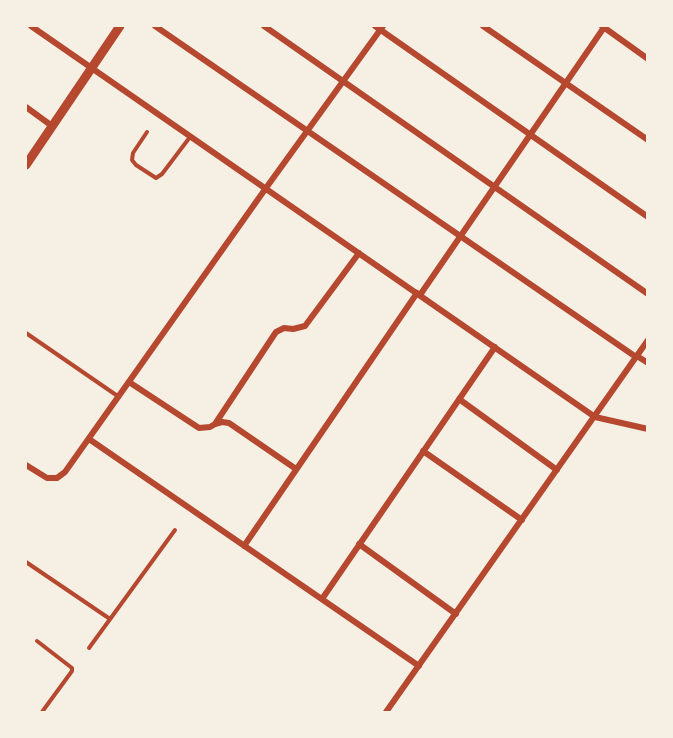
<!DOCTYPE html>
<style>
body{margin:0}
#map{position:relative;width:673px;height:738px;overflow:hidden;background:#f6efe4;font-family:Barlow,sans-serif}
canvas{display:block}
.frame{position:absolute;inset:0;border:27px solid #f6efe4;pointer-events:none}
</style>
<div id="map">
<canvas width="673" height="738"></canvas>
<div class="frame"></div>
</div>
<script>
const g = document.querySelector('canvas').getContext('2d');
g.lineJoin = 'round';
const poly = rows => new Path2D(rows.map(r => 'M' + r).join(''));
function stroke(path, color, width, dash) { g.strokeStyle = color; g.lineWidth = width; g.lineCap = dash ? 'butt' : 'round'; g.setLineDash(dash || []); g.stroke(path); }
const service = poly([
 [147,132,133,153,132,160,136,165,156,178,162,174,190,137],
 [26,333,119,397],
 [26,562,110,619],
 [37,641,72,668,72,671,42,712],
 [89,648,175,530]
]);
const minor = poly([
 [31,26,595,417,648,429],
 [155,26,636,357],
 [264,26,648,294],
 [375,26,648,217],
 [483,26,648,140],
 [602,26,648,59],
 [26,107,52,126],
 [420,295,605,26],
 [637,356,648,363],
 [129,382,199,428,210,427,215,424,222,422,229,423,296,469],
 [459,399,557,470],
 [215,424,276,332,284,328,293,329,305,326,359,253],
 [89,439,419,666],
 [423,451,522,520],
 [26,465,47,478,57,478,65,472,266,188,383,26],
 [359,544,456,614],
 [244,546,417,293],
 [322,599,495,347],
 [386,712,648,340]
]);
const tertiary = poly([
 [26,165,120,26]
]);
stroke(service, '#b5482f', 4);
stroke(minor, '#b5482f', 6);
stroke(tertiary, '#b5482f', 9);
</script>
